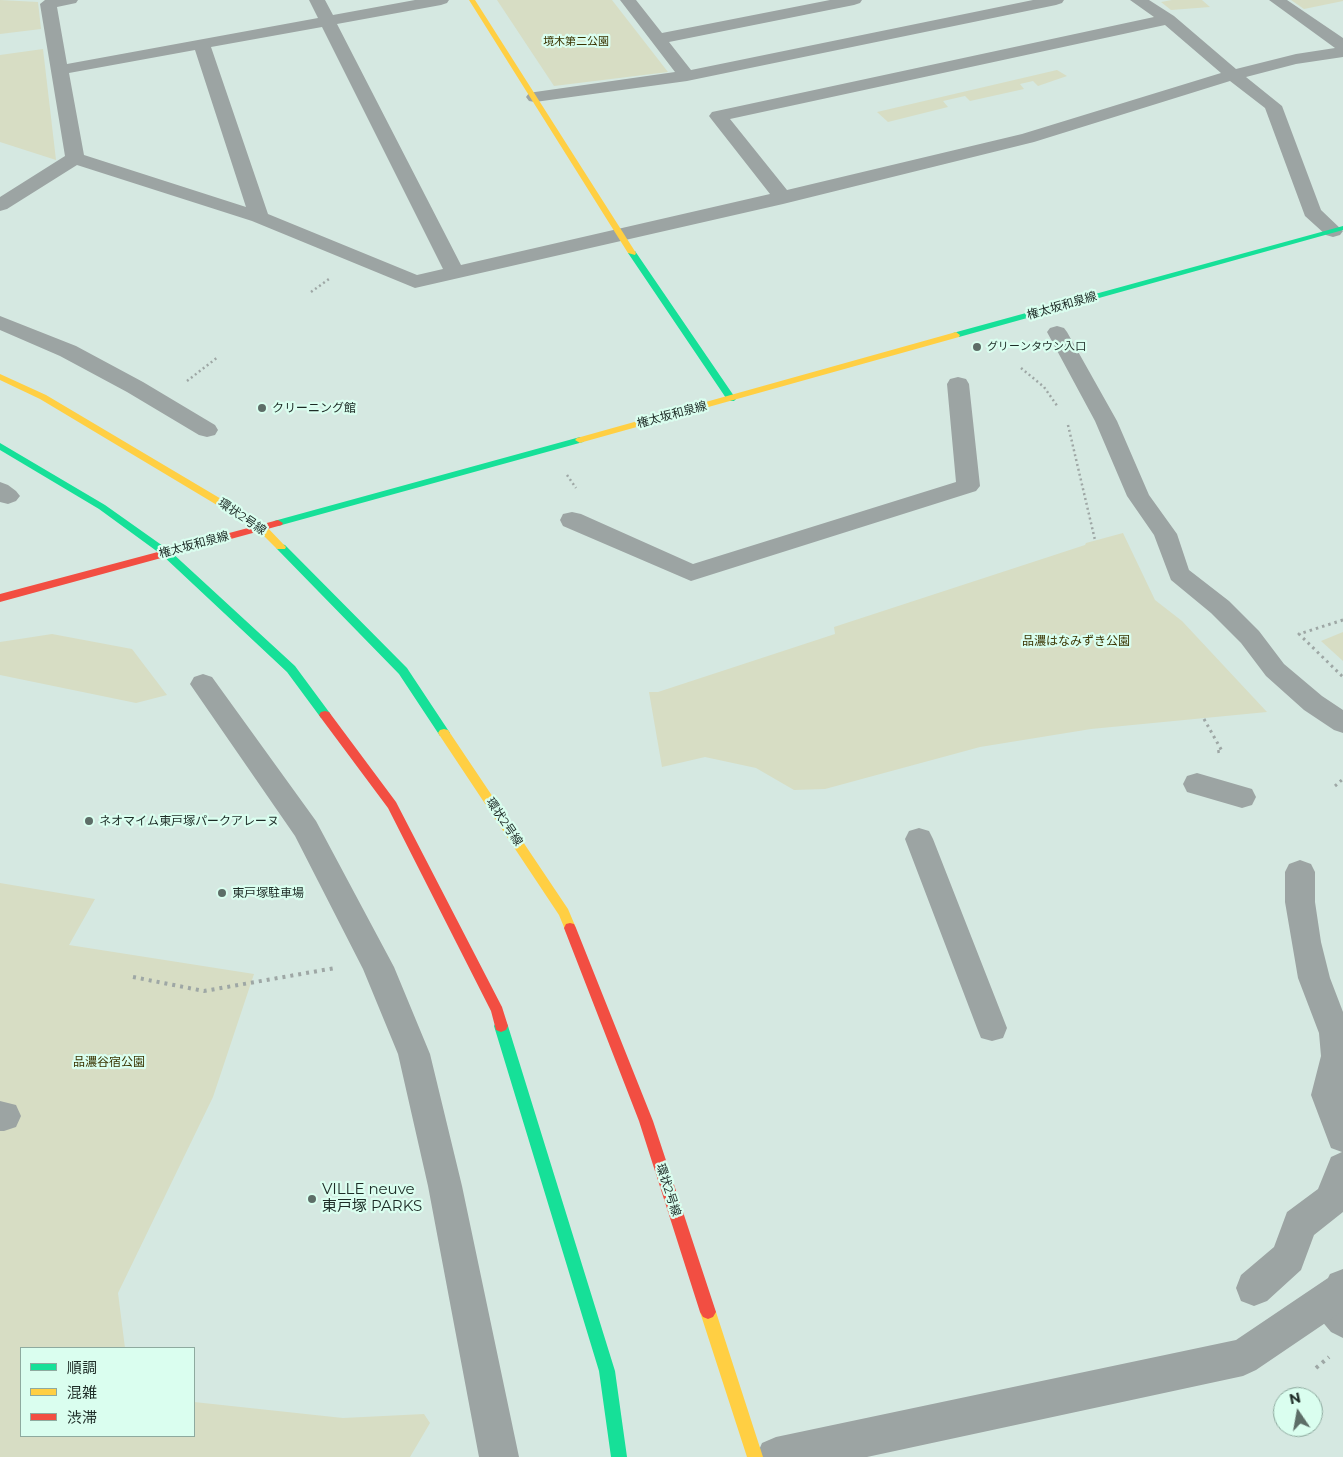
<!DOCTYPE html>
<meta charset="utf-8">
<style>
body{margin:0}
#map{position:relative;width:1343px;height:1457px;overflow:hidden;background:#d5e8e1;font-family:Montserrat,"Noto Sans JP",sans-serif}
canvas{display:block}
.legend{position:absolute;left:20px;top:1347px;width:175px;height:90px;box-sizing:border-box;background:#dafeef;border:1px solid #8eaa9f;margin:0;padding:6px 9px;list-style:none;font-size:15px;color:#1d2b26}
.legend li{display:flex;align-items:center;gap:10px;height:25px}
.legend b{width:25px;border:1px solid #8eaa9f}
.north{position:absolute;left:1273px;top:1387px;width:50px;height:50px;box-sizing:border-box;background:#dafeef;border:1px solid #8eaa9f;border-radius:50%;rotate:348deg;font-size:14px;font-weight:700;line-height:20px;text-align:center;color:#1d2b26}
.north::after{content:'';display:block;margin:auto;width:18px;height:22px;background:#5d6d67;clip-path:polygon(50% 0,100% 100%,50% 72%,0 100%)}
</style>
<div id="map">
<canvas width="1343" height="1457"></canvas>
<ul class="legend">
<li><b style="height:6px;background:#16e098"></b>順調</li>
<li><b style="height:6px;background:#ffcf43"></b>混雑</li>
<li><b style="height:6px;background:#f24e42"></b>渋滞</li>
</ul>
<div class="north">N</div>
</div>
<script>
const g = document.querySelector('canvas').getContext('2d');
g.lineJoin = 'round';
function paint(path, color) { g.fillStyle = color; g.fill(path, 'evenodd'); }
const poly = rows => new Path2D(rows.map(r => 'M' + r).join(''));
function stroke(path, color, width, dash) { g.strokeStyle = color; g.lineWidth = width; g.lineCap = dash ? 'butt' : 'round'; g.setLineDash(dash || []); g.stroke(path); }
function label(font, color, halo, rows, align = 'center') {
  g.font = font + ' Montserrat,"Noto Sans JP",sans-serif'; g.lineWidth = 4.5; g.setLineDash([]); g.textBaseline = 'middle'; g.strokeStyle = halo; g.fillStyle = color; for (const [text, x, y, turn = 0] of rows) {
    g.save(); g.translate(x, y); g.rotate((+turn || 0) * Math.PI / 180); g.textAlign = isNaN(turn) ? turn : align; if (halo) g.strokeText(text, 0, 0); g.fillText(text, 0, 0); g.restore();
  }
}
const green = poly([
 [0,0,38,2,41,29,0,34],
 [497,0,612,0,668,72,554,86],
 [1172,0,1202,0,1210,7,1171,10,1161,2],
 [1291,0,1343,0,1343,1,1304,9],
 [43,49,56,160,0,142,0,55],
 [1057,70,1067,76,1038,86,1033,81,1020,84,1024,89,970,101,965,96,943,101,948,107,888,122,877,112],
 [1123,533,1155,600,1182,621,1267,712,1091,729,980,747,825,789,794,790,756,768,705,757,662,767,649,692,658,692,835,634,834,627,1085,545,1086,543],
 [1343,632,1343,661,1321,641],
 [52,634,132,649,167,695,136,703,0,675,0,642],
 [0,883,95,899,69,945,254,974,213,1097,118,1293,125,1348,21,1348,21,1436,194,1436,194,1402,343,1418,424,1414,430,1423,410,1457,0,1457]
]);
const pathFar2 = poly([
 [311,292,329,279],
 [1021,368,1044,387,1058,407],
 [187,381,218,357],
 [1068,425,1095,540],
 [567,475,576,488]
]);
const pathFar1 = poly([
 [1343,620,1299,634,1343,677],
 [1204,719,1222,751,1215,752],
 [1335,786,1343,779]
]);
const path = poly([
 [133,977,204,991,335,968],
 [1316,1368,1329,1357]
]);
const lane = poly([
 [1057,326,1064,328,1067,332,1117,421,1149,495,1177,534,1189,570,1229,601,1259,631,1284,664,1322,696,1343,710,1343,733,1334,730,1304,710,1266,676,1241,643,1211,613,1171,580,1154,535,1127,496,1095,421,1047,332,1050,328,1057,326],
 [919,828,929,831,933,839,1007,1028,1003,1038,992,1041,981,1038,977,1028,905,839,909,831,919,828],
 [1327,1284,1339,1289,1343,1293,1343,1338,1331,1332,1315,1313,1310,1301,1315,1289,1327,1284]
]);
const street = poly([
 [45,0,78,0,76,3,57,7,67,64,318,18,309,0,325,0,333,15,415,0,449,0,447,3,441,5,337,24,461,265,770,194,712,120,709,116,712,112,1154,17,1130,0,1149,0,1174,16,1236,69,1296,54,1335,48,1269,0,1287,0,1343,38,1343,57,1296,64,1246,77,1282,106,1321,210,1343,231,1340,235,1333,237,1326,235,1305,216,1265,108,1230,81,1034,142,783,204,415,288,252,221,77,165,7,209,0,211,0,197,65,156,40,4,45,0],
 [1165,25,1221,73,1022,134,787,190,730,119,1165,25],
 [322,27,443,269,417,275,268,214,211,47,322,27],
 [195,50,246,207,84,155,69,73,195,50],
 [620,0,636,0,662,33,830,0,862,0,860,3,854,5,669,42,691,70,1033,0,1064,0,1062,3,1056,5,687,81,535,102,529,101,526,97,529,93,535,92,675,72,620,0],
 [0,316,76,346,143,382,215,425,218,430,215,435,207,437,199,435,127,392,60,356,0,330,0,316],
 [958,377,966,379,969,384,980,486,976,491,691,581,563,526,560,520,563,514,572,512,581,514,693,564,956,482,947,384,950,379,958,377],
 [0,482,8,485,16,491,20,496,16,501,8,504,0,502,0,482],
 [203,674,212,677,316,821,394,967,430,1054,462,1186,519,1457,479,1457,428,1186,398,1054,363,969,295,836,190,684,194,677,203,674],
 [1197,773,1252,789,1256,797,1252,805,1242,808,1187,792,1183,784,1187,776,1197,773],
 [1300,860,1311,864,1315,872,1315,902,1321,942,1330,978,1343,1012,1343,1212,1314,1235,1301,1270,1267,1301,1254,1306,1241,1301,1236,1288,1241,1275,1274,1247,1287,1212,1318,1189,1331,1157,1342,1152,1331,1148,1311,1095,1321,1056,1319,1033,1298,978,1285,902,1285,872,1289,864,1300,860],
 [0,1101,16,1105,21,1116,16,1127,4,1131,0,1131,0,1101],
 [1343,1269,1343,1311,1256,1370,1243,1376,867,1457,756,1457,762,1443,776,1437,1236,1340,1328,1278,1330,1274,1343,1269]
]);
const fast = poly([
 [1343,226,1343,230,959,337,953,337,952,335,953,333,1343,226],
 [629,251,635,251,736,399,734,401,728,401,628,253,629,251],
 [580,437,585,440,583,442,278,526,273,523,274,521,580,437],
 [0,443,105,505,170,551,295,666,329,712,331,715,329,718,321,718,287,672,162,555,99,509,0,450,0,443],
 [281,544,285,545,407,668,448,730,450,733,448,736,440,736,399,674,277,549,276,547,281,544],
 [501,1020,506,1022,508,1026,615,1371,627,1457,611,1457,599,1371,494,1026,496,1022,501,1020]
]);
const slow = poly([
 [469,0,475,0,636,253,635,255,628,253,469,0],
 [956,332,960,335,959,337,583,442,580,443,575,440,577,438,956,332],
 [0,374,46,395,265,525,286,547,285,549,277,549,257,529,40,399,0,380,0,374],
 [444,729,448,730,568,909,576,928,574,932,570,933,566,932,559,915,440,736,438,733,440,730,444,729],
 [708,1305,713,1307,716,1312,763,1457,747,1457,700,1312,703,1307,708,1305]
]);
const jam = poly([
 [278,520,283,523,282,525,0,602,0,594,278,520],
 [325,711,329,712,396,802,502,1007,508,1026,506,1030,501,1032,496,1030,491,1011,388,808,321,718,319,715,321,712,325,711],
 [570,923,574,924,576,928,653,1121,716,1312,713,1317,708,1319,703,1317,700,1312,639,1121,564,928,566,924,570,923]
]);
const markers = [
 [977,347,5,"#5d6d67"],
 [262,408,5,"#5d6d67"],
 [89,821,5,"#5d6d67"],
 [222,893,5,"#5d6d67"],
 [312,1199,5,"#5d6d67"]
];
const farParknames = [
 ["境木第二公園",576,42]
];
const farPoinames = [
 ["グリーンタウン入口",987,347]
];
const streetNames = [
 ["権太坂和泉線",1062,306,-16],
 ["権太坂和泉線",672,415,-15],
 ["環状2号線",242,517,34],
 ["権太坂和泉線",194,545,-15],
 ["環状2号線",504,822,56],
 ["環状2号線",668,1190,72]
];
const poiNames = [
 ["クリーニング館",272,408],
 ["ネオマイム東戸塚パークアレーヌ",99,821],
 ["東戸塚駐車場",232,893]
];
const parkNames = [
 ["品濃はなみずき公園",1076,641],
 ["品濃谷宿公園",109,1062]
];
const nearPoinames = [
 ["VILLE neuve",322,1190],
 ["東戸塚 PARKS",322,1207]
];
paint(green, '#d7ddc4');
stroke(pathFar2, '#9ea7a5', 2.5, [2, 3]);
stroke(pathFar1, '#9ea7a5', 3, [2.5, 4]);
stroke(path, '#9ea7a5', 4, [3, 5]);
paint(lane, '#9ca4a3');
paint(street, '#9ca4a3');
paint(fast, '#16e098');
paint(slow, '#ffcf43');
paint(jam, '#f24e42');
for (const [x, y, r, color] of markers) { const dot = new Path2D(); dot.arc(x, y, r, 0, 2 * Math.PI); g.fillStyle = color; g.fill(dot); stroke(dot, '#dafeef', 2); }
label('11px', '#3a3402', '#dafeef', farParknames);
label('11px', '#1d2b26', '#dafeef', farPoinames, 'left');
label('12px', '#1d2b26', '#dafeef', streetNames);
label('12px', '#1d2b26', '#dafeef', poiNames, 'left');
label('12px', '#3a3402', '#dafeef', parkNames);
label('15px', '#1d2b26', '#dafeef', nearPoinames, 'left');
</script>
